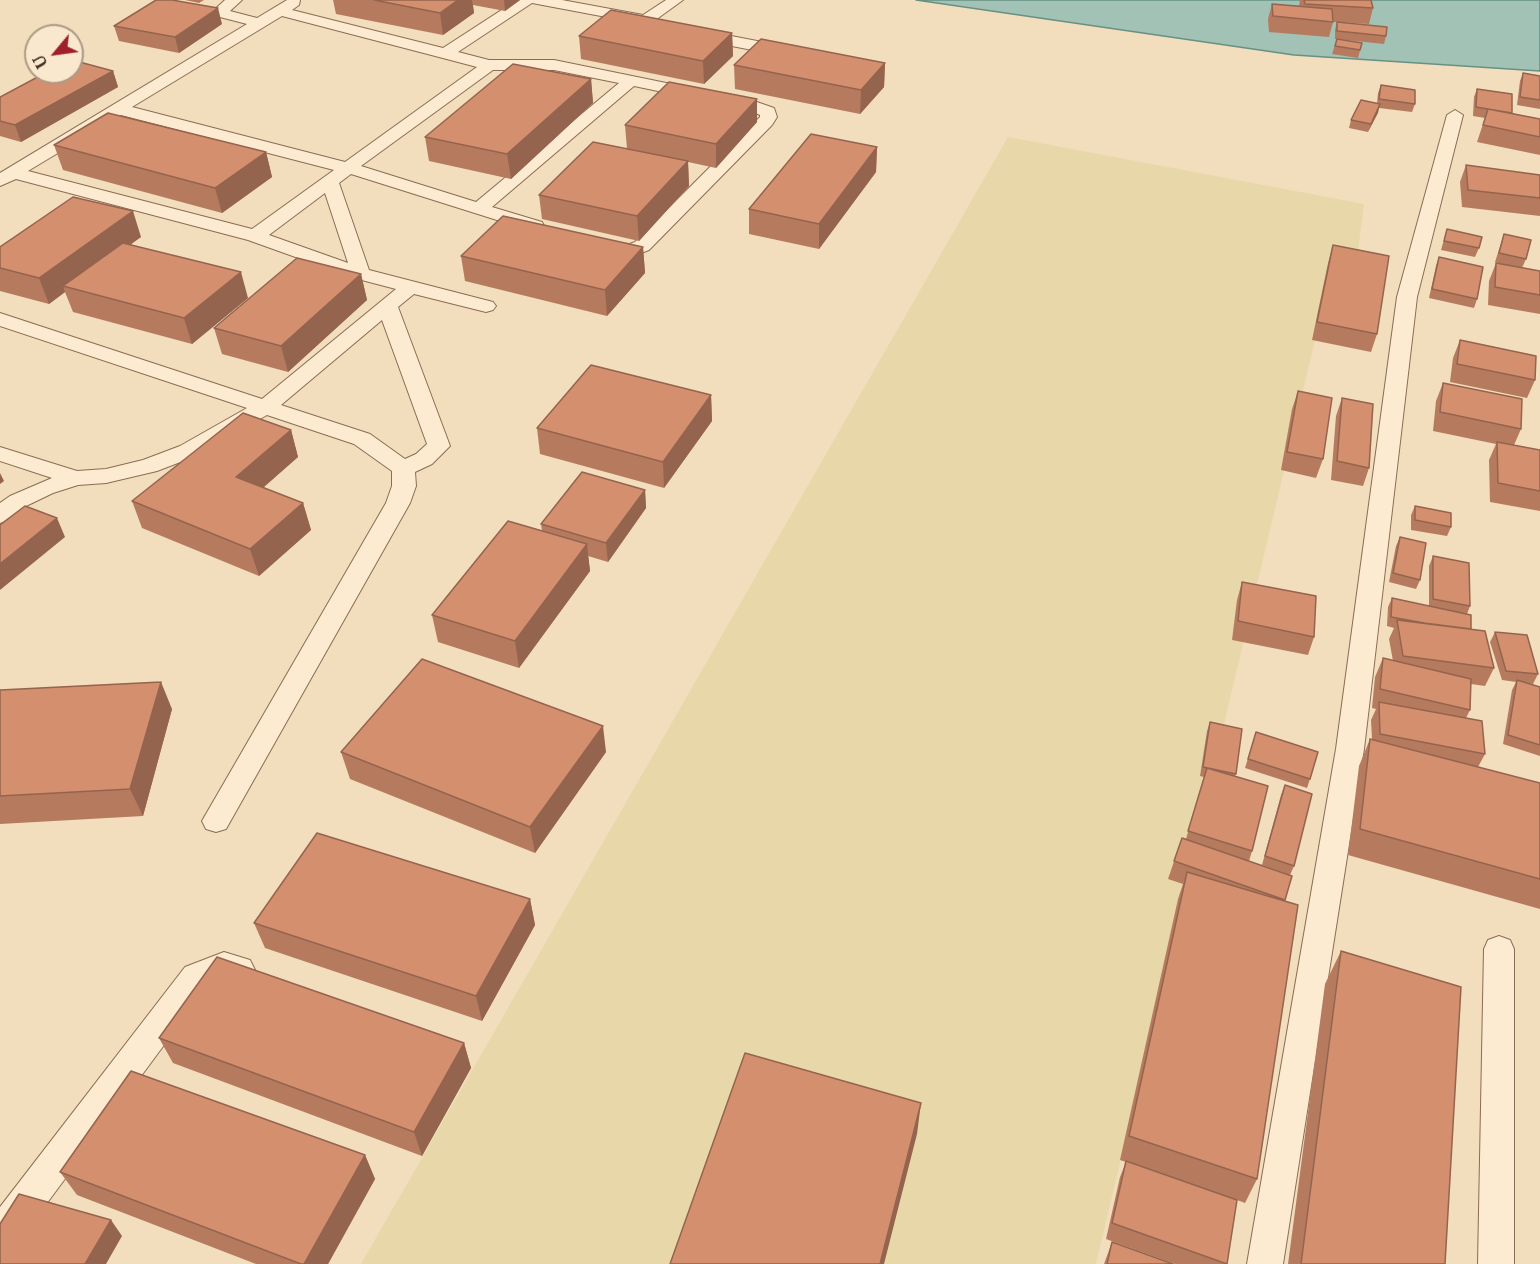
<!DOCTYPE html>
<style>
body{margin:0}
#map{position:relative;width:1540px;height:1264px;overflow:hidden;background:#f2ddbd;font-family:Merriweather,serif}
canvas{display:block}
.north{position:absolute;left:24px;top:24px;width:60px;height:60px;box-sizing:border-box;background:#f9e8cd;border:2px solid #ac9a85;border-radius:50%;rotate:241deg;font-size:16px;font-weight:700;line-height:24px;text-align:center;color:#39261a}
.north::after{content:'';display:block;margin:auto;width:21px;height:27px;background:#a01f2c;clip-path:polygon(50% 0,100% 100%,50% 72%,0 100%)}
</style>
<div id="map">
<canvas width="1540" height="1264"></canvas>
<div class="north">U</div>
</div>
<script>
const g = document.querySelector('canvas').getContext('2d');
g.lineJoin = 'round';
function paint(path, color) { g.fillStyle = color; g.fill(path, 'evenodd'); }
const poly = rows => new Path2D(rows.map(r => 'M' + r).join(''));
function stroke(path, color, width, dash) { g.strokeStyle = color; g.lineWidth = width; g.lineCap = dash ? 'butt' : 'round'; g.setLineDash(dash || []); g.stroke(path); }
const farmland = poly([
 [1008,137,1364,204,1356,267,1333,264,1096,1264,361,1264]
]);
const water = poly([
 [916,0,1540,0,1540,71,1294,55,916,0]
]);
const service = poly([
 [225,0,242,0,230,11,257,18,287,0,300,0,299,5,292,10,443,48,517,0,562,0,643,15,666,0,683,0,654,21,788,47,796,52,788,57,645,29,640,27,638,23,532,3,458,52,489,60,554,60,754,101,774,108,777,117,772,125,649,250,636,255,629,257,607,253,600,251,598,247,600,243,607,241,627,245,635,242,760,117,760,115,749,110,634,86,492,207,542,222,544,226,542,230,535,232,351,174,339,183,369,270,493,302,496,306,493,310,486,312,414,294,398,307,450,446,432,464,415,472,416,486,410,503,226,829,216,832,206,829,202,821,386,503,392,486,392,471,354,444,267,415,196,456,157,471,106,483,78,485,53,493,26,506,8,520,0,523,0,503,10,496,52,478,0,461,0,447,77,471,106,469,143,460,180,446,247,408,0,326,0,313,262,399,396,289,354,278,248,240,16,179,0,186,0,173,247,24,216,16,214,10,225,0],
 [282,16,439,57,477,67,345,162,132,107,282,16],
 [493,70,554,70,619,83,476,202,361,166,493,70],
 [121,115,334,170,252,229,28,171,121,115],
 [325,193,348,263,269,235,325,193],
 [382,320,427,444,416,454,405,459,370,434,281,405,382,320],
 [1455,110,1463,115,1417,297,1364,749,1283,1264,1247,1264,1336,749,1397,297,1447,115,1455,110],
 [1499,936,1510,940,1514,949,1514,1264,1478,1264,1484,949,1488,940,1499,936],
 [224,952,250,960,255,970,250,980,239,984,225,979,207,987,13,1249,0,1254,0,1207,185,967,224,952]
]);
const wall = poly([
 [185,0,204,0,199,3],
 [333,0,520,0,505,11,473,5,474,13,443,35,336,14],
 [1300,0,1371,0,1373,8,1369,24,1340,22,1386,36,1384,44,1337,39,1362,43,1358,58,1332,54,1337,39,1335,39,1335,30,1337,22,1333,22,1329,37,1269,32,1268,19,1272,4,1299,6],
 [222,24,179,53,119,41,114,26],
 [732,33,733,56,704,84,581,59,579,36],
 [885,63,884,87,860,114,735,89,734,65],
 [113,71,118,87,21,142,0,136,0,97],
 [1523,73,1540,76,1540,109,1517,105,1520,81],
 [591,79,593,103,511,179,429,161,425,137],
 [1381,85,1415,104,1412,112,1379,108,1368,132,1349,128,1351,120,1377,104,1378,93],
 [1477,89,1511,113,1540,119,1540,155,1477,142,1485,118,1473,116,1474,97],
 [757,99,757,122,716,168,688,162,689,186,639,241,542,219,539,195,627,149,625,125],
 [54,145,266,152,272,177,222,213,63,170],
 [877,147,876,172,819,249,749,234,749,209],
 [1466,165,1540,175,1540,216,1462,207,1460,182],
 [1447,229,1479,248,1475,257,1441,250],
 [1504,234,1526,259,1522,268,1540,271,1540,314,1488,305,1489,281,1496,263,1506,265,1495,262],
 [141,237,130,244,248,298,192,344,73,312,65,292,49,304,0,291,0,247],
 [1333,245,1377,334,1371,352,1312,340,1328,263],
 [643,247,645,273,607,316,465,281,461,256],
 [1439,257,1477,299,1474,308,1429,298,1436,266],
 [361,274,367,300,288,372,222,354,214,328],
 [1460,340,1535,380,1527,398,1450,382,1453,358],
 [1443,383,1521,429,1514,445,1540,450,1540,511,1490,502,1489,460,1496,444,1433,431,1436,401],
 [1298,391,1323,459,1316,478,1281,470,1292,409],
 [711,395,712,421,664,488,540,454,537,428],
 [1342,398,1369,468,1363,486,1331,480,1336,416],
 [291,430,298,457,263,488,303,503,311,530,259,576,142,528,132,501],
 [645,490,646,508,608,562,588,556,590,571,519,668,438,642,432,615,542,531,541,524],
 [1415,506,1451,527,1447,536,1411,530,1411,515],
 [1400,537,1420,580,1416,589,1389,582,1396,546],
 [1433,556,1470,606,1467,614,1471,629,1494,668,1485,686,1471,684,1470,710,1466,718,1485,754,1478,767,1540,783,1540,909,1348,855,1359,766,1370,739,1372,739,1371,720,1376,709,1372,708,1375,677,1383,658,1393,661,1389,639,1394,628,1387,626,1388,607,1392,598,1429,606,1429,566],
 [1242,582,1314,637,1308,655,1232,640,1237,600],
 [1495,632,1538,674,1533,684,1526,683,1540,687,1540,756,1503,744,1512,690,1516,682,1502,680,1490,642],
 [0,690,172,709,143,816,0,824],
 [1210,722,1236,774,1235,776,1252,851,1249,861,1285,901,1257,1179,1245,1203,1237,1200,1227,1264,1175,1264,1106,1239,1120,1177,1126,1162,1120,1160,1178,899,1183,884,1168,879,1182,838,1186,839,1204,777,1200,776,1207,731],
 [1256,732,1310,779,1307,788,1245,768],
 [341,752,606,752,535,853,350,779],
 [1285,785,1294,866,1290,875,1262,865,1281,795],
 [530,899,535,925,482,1021,265,948,254,923],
 [1341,951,1445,1264,1288,1264,1325,984],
 [159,1038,464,1043,471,1068,422,1156,173,1063],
 [365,1155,375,1179,328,1264,256,1264,77,1195,60,1172],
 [1112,1242,1173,1264,1104,1264]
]);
const shadedWall = poly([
 [458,0,472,0,474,13,443,35,440,13],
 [504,0,520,0,505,11],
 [218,8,222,24,179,53,175,37],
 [732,33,733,56,704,84,703,61],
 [885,63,884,87,860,114,861,90],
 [113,71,118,87,21,142,15,125],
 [591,79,593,103,511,179,507,154],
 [757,99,757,122,716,168,716,144],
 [1380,104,1378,113,1368,132,1371,124],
 [877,147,876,172,819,249,819,224],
 [266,152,272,177,222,213,215,188],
 [688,161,689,186,639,241,637,216],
 [133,211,141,237,71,288,63,286,65,292,49,304,39,278],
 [643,247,645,273,607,316,605,290],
 [241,272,248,298,192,344,184,318],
 [361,274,367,300,288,372,281,346],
 [711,395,712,421,664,488,663,462],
 [291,430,298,457,244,504,236,477],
 [0,473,4,481,0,484],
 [645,490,646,508,608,562,606,543],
 [303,503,311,530,259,576,250,549],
 [57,518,65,537,0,590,0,564],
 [587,544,590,571,519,668,515,641],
 [161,682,172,709,143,816,130,789],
 [603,726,606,752,535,853,530,827],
 [530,899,535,925,482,1021,476,996],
 [464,1043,471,1068,422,1156,414,1132],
 [921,1103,917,1134,884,1264,880,1264],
 [365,1155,375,1179,328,1264,304,1264],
 [111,1220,122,1236,106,1264,85,1264]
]);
const building = poly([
 [156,0,172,0,218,8,175,37,114,26,156,0],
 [374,0,458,0,440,13,374,0],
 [1304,0,1371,0,1373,8,1305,4,1304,0],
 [1272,4,1332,9,1333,22,1273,16,1272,4],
 [611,10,732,33,703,61,579,36,611,10],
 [1337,22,1387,27,1386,36,1337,31,1337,22],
 [761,39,885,63,861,90,734,65,761,39],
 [1337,39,1362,43,1360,50,1335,46,1337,39],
 [72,60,113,71,15,125,0,121,0,97,47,72,72,72,72,60],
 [513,64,591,79,507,154,425,137,513,64],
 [1523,73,1540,76,1540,100,1520,97,1523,73],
 [669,82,757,99,716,144,625,125,669,82],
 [1381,85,1415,90,1415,104,1379,99,1381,85],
 [1477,89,1512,94,1512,113,1476,107,1477,89],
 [1361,100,1380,104,1371,124,1351,120,1361,100],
 [1488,109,1540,119,1540,137,1483,125,1488,109],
 [108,113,266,152,215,188,54,145,108,113],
 [811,134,877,147,819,224,749,209,811,134],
 [593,142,688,161,637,216,539,195,593,142],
 [1466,165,1540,175,1540,198,1468,190,1466,165],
 [73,197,133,211,39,278,0,268,0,247,73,197],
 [503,216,643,247,605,290,461,256,503,216],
 [1447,229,1482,237,1479,248,1444,241,1447,229],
 [1504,234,1531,240,1526,259,1499,253,1504,234],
 [123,243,241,272,184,318,63,286,123,243],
 [1333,245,1389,256,1377,334,1317,322,1333,245],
 [1439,257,1483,267,1477,299,1432,289,1439,257],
 [297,258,361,274,281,346,214,328,297,258],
 [1496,263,1540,271,1540,295,1495,287,1496,263],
 [1460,340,1536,356,1535,380,1457,364,1460,340],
 [591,365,711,395,663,462,537,428,591,365],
 [1443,383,1522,399,1521,429,1440,412,1443,383],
 [1298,391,1332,398,1323,459,1287,452,1298,391],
 [1342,398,1373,404,1369,468,1337,461,1342,398],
 [243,413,291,430,236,477,303,503,250,549,132,501,243,413],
 [1497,442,1540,450,1540,491,1498,483,1497,442],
 [582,472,645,490,606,543,541,524,582,472],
 [25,506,57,518,0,564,0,525,25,506],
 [1415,506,1451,513,1451,527,1415,520,1415,506],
 [508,521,587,544,515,641,432,615,508,521],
 [1400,537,1426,543,1420,580,1393,573,1400,537],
 [1433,556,1469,563,1470,606,1433,599,1433,556],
 [1242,582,1316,596,1314,637,1238,621,1242,582],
 [1392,598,1471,615,1471,629,1424,623,1391,617,1392,598],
 [1397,620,1485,631,1494,668,1403,656,1397,620],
 [1495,632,1527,635,1538,674,1506,671,1495,632],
 [1383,658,1471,679,1470,710,1380,689,1383,658],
 [422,659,603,726,530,827,341,752,422,659],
 [1517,680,1540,687,1540,745,1508,735,1517,680],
 [161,682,130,789,0,796,0,690,161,682],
 [1379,702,1482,721,1485,754,1380,734,1379,702],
 [1210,722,1242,729,1236,774,1203,767,1210,722],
 [1256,732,1318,752,1310,779,1248,759,1256,732],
 [1370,739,1540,783,1540,879,1360,829,1370,739],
 [1207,768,1268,786,1252,851,1188,831,1207,768],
 [1285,785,1312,794,1294,866,1265,856,1285,785],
 [317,833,530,899,476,996,254,923,317,833],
 [1182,838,1292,876,1285,900,1174,861,1182,838],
 [1187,872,1298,905,1257,1179,1129,1136,1187,872],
 [1341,951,1461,987,1445,1264,1301,1264,1341,951],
 [217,957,464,1043,414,1132,159,1038,217,957],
 [745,1053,921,1103,880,1264,670,1264,745,1053],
 [131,1071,365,1155,304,1264,301,1264,60,1172,131,1071],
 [1126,1161,1237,1200,1227,1264,1112,1223,1126,1161],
 [19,1194,111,1220,85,1264,0,1264,0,1224,19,1194],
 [1112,1242,1173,1264,1107,1264,1112,1242]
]);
paint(farmland, '#e8d8a9');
paint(water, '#a1c2b5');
stroke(water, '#679183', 1.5);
stroke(service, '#8b6c54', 2);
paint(service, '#fcebd0');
paint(wall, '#b67b5f');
paint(shadedWall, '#94644e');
paint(building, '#d48f6f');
stroke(building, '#94644e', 1.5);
</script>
